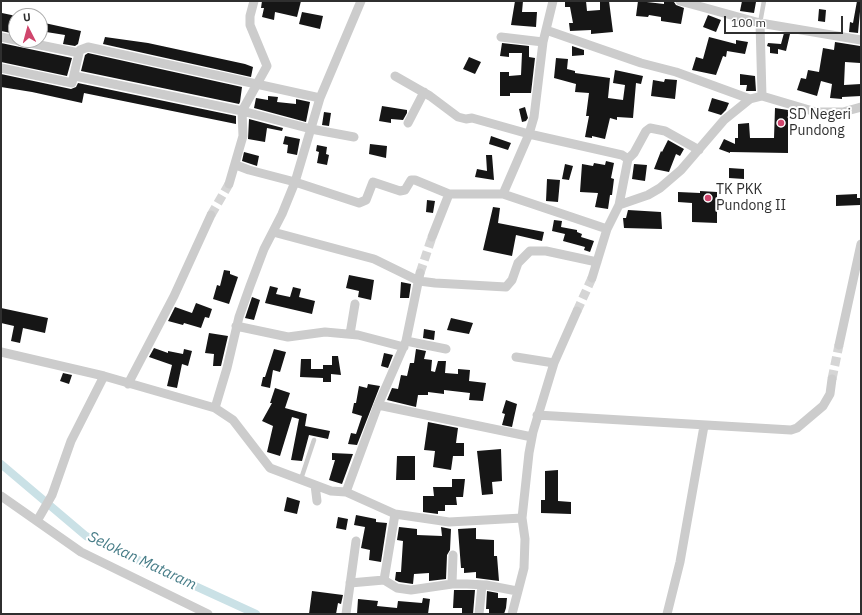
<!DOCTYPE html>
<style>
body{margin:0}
#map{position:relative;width:862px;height:615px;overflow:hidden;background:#fff;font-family:"IBM Plex Sans",sans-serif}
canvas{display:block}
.frame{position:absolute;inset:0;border:2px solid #2f2f2f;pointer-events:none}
.north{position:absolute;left:8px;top:8px;width:40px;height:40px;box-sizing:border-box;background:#fff;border:1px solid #acacac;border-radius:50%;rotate:354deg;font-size:11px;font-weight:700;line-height:16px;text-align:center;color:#2f2f2f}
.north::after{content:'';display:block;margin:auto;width:14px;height:18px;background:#d0466d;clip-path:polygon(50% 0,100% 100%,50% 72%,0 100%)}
.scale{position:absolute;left:724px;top:16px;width:119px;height:18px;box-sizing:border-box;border:2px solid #2f2f2f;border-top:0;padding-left:5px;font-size:12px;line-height:14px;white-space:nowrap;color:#2f2f2f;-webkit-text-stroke:3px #fff;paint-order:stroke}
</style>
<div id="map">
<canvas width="862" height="615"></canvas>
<div class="frame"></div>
<div class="north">U</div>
<div class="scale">100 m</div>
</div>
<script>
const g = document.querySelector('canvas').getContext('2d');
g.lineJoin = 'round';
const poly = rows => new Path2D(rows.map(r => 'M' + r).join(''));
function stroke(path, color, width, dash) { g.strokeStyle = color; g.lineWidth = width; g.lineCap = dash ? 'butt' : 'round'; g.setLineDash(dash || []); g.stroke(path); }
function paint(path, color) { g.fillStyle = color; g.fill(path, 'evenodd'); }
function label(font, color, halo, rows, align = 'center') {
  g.font = font + ' "IBM Plex Sans",sans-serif'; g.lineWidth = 4; g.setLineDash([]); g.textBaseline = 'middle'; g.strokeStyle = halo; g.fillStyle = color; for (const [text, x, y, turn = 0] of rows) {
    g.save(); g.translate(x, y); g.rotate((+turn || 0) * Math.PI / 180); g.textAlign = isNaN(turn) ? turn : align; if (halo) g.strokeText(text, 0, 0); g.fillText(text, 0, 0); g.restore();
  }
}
const canal = poly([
 [1,464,86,536,256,614]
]);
const building = poly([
 [262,1,301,1,297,17,275,12,274,20,262,17,264,8,261,8],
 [515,1,523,1,522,12,537,12,536,27,511,25],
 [565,1,586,1,587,11,600,10,600,1,609,1,613,32,591,34,591,30,570,31,569,23,573,23,570,7,565,7],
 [638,1,664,4,664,1,674,2,676,5,684,8,681,24,661,21,661,17,649,15,648,17,636,16],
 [742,1,756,2,754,13,740,11],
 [857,1,861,1,858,33,849,32,850,22,853,23],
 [819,9,826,10,825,22,818,21],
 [302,12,323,16,320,29,299,24],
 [2,13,16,16,16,34,1,31],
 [708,15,721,20,716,32,703,27],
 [40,22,81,31,78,44,75,46,63,44,65,35,40,31],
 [784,33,790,34,786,51,778,49,778,54,770,53,770,47,767,46,768,43,781,44],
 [105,37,148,43,245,64,253,67,251,77,103,44],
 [709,37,736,44,736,40,748,42,745,54,727,51,726,57,723,56,716,75,692,70,696,57,703,59],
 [835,42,860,46,860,63,845,62,844,85,861,84,861,96,842,97,842,99,830,98,832,84,821,81,817,96,797,90,801,78,806,79,808,70,819,72,823,48,834,50],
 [1,43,72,58,67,76,1,62],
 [502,43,529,46,529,57,535,58,531,93,510,93,510,96,500,96,500,72,509,72,509,76,521,75,522,53,509,53,509,57,500,56],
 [572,46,584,50,584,55,572,56],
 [88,53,242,87,240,102,239,104,81,71,85,55],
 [469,57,481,62,475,74,463,69],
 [556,58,568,59,567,69,575,71,575,73,610,78,608,98,623,100,625,85,613,83,615,70,643,76,641,84,636,83,633,118,617,117,617,120,610,118,605,139,592,136,592,138,585,137,589,116,586,116,589,93,575,92,576,84,554,78],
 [1,74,71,89,76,87,78,83,236,116,236,124,84,93,82,103,32,92,1,87],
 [740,74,755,76,756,91,746,91,747,85,740,85],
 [665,79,677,80,675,99,651,96,653,80,664,82],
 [268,96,278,97,277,102,296,104,296,99,310,102,306,122,254,108,256,98,268,100],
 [712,98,729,103,726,110,721,115,708,111],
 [382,106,407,110,407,113,403,120,391,119,391,123,379,121],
 [525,107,528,118,526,121,522,122,519,109],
 [775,108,788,110,788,153,730,152,730,153,719,149,724,139,735,144,735,138,738,138,738,124,749,123,750,138,774,138],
 [324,112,331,113,329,126,322,125],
 [249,119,283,128,282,131,267,128,265,142,248,139],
 [285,136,300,139,297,155,287,153,288,145,283,144],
 [491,136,511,143,508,150,489,144],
 [668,140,684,149,680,156,676,154,669,172,654,169,661,151,662,152],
 [370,144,387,146,386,158,369,154],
 [317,145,327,147,326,154,329,155,327,165,317,163,319,152,316,151],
 [244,152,259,156,257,166,242,161],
 [486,155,492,155,494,180,475,177,477,169,487,171],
 [606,161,614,163,611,178,614,179,612,195,610,195,608,209,595,207,598,193,580,192,582,164,593,166,594,163,605,165],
 [565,164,573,166,569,180,562,179],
 [634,164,647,165,645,181,632,179],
 [729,168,744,169,744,179,729,178],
 [547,179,560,180,558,202,546,201],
 [700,191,717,192,717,223,692,222,692,203,678,202,678,192,700,193],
 [857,194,857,198,860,198,860,205,836,206,836,195],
 [427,200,435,201,433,213,426,212],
 [493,207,500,208,498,223,544,232,542,241,516,235,512,256,483,250],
 [628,210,661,212,662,229,624,228,623,218,626,218],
 [554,220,562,221,561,227,577,230,577,232,582,234,581,237,594,241,590,252,584,250,585,247,563,241,565,234,552,231],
 [224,270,230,271,230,274,238,277,229,304,213,299,217,285,220,286],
 [349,275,374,280,371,300,358,297,359,291,346,288],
 [401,282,411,284,409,298,400,298],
 [270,286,278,288,276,294,290,297,293,287,301,289,299,297,315,301,312,314,265,303],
 [252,297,260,300,254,320,245,318],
 [196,303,212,309,209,318,205,317,201,328,184,323,183,325,168,321,175,307,192,313],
 [1,308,48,318,45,333,23,328,20,343,11,341,14,326,1,323],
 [451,318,473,323,469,334,447,330],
 [424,329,435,331,434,340,423,338],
 [209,333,228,336,221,366,213,366,214,354,205,353],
 [154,348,168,353,168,351,183,354,184,349,192,351,188,366,182,364,177,388,167,386,172,365,149,357],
 [274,349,286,352,280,372,273,370,270,388,261,386,263,377,265,377],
 [416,349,426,351,424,359,432,360,431,371,435,372,438,361,446,361,445,373,458,374,458,369,470,370,469,381,486,383,483,401,469,400,470,393,444,390,444,394,428,392,428,395,418,395,416,407,387,400,392,388,398,389,401,375,407,376,410,363,414,363],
 [384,353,393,355,388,368,381,366],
 [332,356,338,356,341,375,331,374,331,382,323,382,323,378,300,377,301,359,311,359,311,369,323,369,323,365,332,365],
 [63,373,72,375,69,384,60,381],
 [368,384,380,386,357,445,348,444,351,433,356,434,362,416,352,413,354,403,356,403,359,386,367,388],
 [275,388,290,393,285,408,307,414,305,426,330,431,328,439,309,435,302,461,291,460,299,419,292,417,280,456,267,452,273,426,262,421,272,403,270,403],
 [506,400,517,404,512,427,502,425,505,414,502,413],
 [428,422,458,428,456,443,464,443,464,456,453,456,451,470,433,467,435,451,424,450],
 [501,449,502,481,492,482,493,494,482,495,477,451],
 [332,453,353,454,342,484,329,480,335,460,332,460],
 [397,456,415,456,415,480,396,480],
 [558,470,558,501,571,502,571,514,541,513,541,500,545,500,545,471],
 [452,479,465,479,463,497,456,497,457,505,445,505,445,511,438,511,438,514,423,512,423,496,434,496,433,487,452,487],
 [287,497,300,501,297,514,284,511],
 [356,515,376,519,376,522,387,523,381,562,369,560,370,550,361,548,365,527,354,525],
 [338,517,348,519,346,530,336,528],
 [399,527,417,529,417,535,442,536,441,527,451,529,450,550,447,555,446,579,429,581,429,573,414,574,413,584,399,582,395,580,396,572,401,572,403,541,397,540],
 [476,528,476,539,494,540,494,556,497,556,499,581,476,578,476,572,464,573,464,568,461,568,458,529],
 [454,590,475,590,473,614,462,614,462,608,453,608],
 [312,591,343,595,341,604,338,603,336,614,309,614],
 [487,591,498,593,498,598,507,598,506,608,504,614,489,614,489,609,486,609],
 [423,598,430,599,428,614,357,614,358,599,378,601,377,606,397,608,398,601,422,603]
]);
const minorTunnel = poly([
 [211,215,229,184],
 [420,273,432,237],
 [577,311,592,278],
 [832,379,839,345]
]);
const service = poly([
 [760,23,764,1],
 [301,479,314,440]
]);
const minor = poly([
 [680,1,760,23,762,96],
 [760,23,861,40],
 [546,30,641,63,676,72,750,99],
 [1,37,79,53,80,50,88,47,320,98],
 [501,37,543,42],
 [1,68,72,83,79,53],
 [75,76,242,111,311,129,354,137],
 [395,76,430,96,458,117,466,119,472,118,529,134,622,155,628,159],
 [408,123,424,92],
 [236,165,249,170,295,182,320,98,361,1],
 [229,184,243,136,242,111,267,66,250,25,250,16,254,1],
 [503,194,529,134,534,117,543,42,553,1],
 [619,205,628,159,634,153,646,131,650,128,665,131,699,150],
 [273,232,374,259,419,281,435,283,506,287,512,280,518,263,530,251,546,251,597,262],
 [432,237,449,194],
 [592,278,607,229,619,205,648,195,660,188,681,170,724,120,750,99,762,96,816,112,843,112,861,107],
 [236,326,288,337,325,332,358,335,404,347],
 [350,334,355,304],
 [406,341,446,349],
 [839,345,861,244],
 [1,352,104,376,215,408,233,420,270,468,331,491,346,492,395,514,449,522,522,518],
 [516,357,554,363],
 [128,384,174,296,211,215],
 [378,405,532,437],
 [215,408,227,368,239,317,250,286,264,249,282,214,295,182,359,203,366,200,373,182,400,191,405,190,411,180,415,180,449,194,503,194,607,229],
 [537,415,791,430,797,428,823,406,830,394,832,379],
 [315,485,317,501],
 [346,492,378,405,406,341,420,273],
 [1,496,81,552,208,614],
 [37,521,52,495,71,441,104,376],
 [384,580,395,514],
 [350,583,384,580,397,588,411,590,452,584,467,584,486,585,517,591],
 [452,584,453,555],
 [346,614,356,541],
 [479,614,482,585],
 [512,614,524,568,525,539,522,518,529,453,533,432,554,363,577,311],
 [667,614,680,562,704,426]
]);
const markers = [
 [781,123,4,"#d0466d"],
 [708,198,4,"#d0466d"]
];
const poiNames = [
 ["SD Negeri",789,115],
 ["Pundong",789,131],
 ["TK PKK",716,190],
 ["Pundong II",716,206]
];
const waterNames = [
 ["Selokan Mataram",142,561,25]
];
stroke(canal, '#cae1e6', 8);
paint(building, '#161616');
stroke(minorTunnel, '#d5d5d5', 9, [9, 4.5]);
stroke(service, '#ccc', 4.5);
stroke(minor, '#ccc', 9);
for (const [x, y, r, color] of markers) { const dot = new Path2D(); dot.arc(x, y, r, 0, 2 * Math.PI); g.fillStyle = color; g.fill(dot); stroke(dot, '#fff', 1.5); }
label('14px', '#2f2f2f', '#fff', poiNames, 'left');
label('italic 15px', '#467c87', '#fff', waterNames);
</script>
